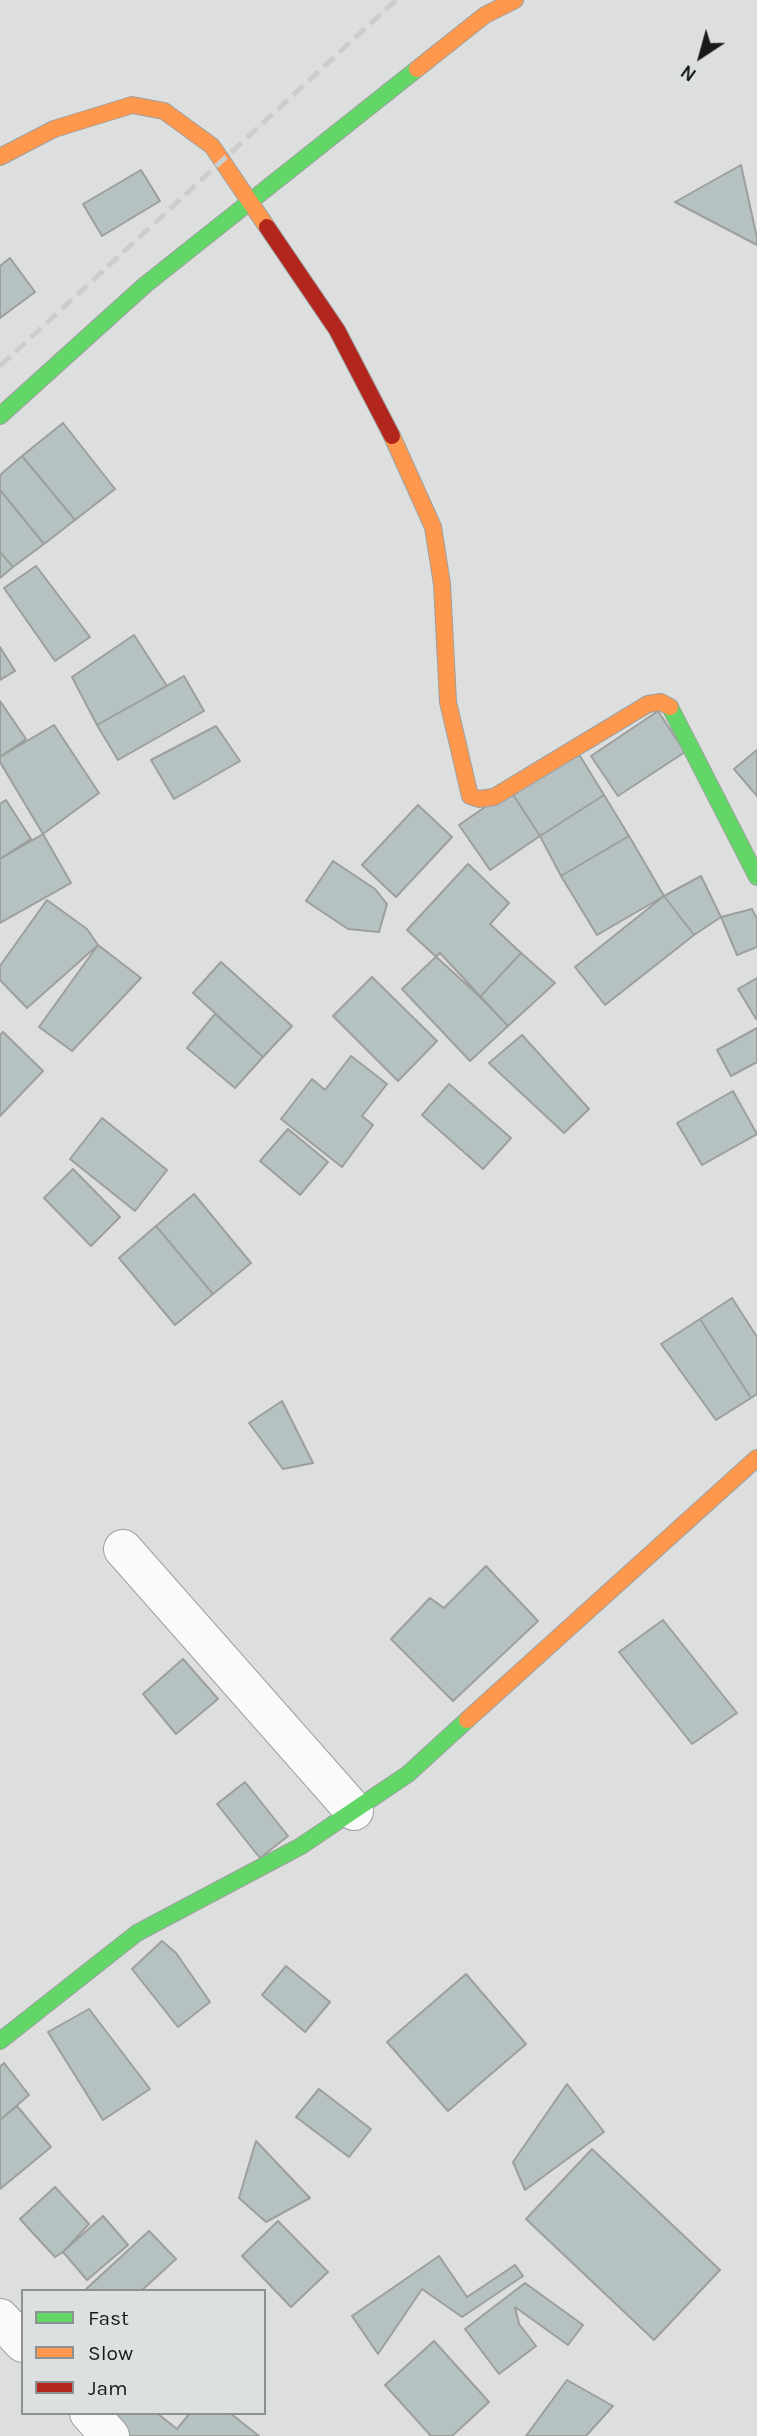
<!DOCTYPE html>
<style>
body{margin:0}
#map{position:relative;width:757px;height:2436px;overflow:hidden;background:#dddfdf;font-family:Karla,sans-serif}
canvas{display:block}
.legend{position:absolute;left:21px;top:2289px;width:245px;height:126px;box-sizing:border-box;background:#dce0e0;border:2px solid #8e9191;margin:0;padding:9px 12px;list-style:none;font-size:21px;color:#191b1b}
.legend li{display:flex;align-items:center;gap:14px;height:35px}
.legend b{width:35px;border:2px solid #8e9191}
.north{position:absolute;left:666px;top:21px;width:70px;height:70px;-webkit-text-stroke:5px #dce0e0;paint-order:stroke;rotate:216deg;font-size:19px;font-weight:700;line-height:28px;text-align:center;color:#191b1b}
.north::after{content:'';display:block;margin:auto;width:24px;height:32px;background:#191b1b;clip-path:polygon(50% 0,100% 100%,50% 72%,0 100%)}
</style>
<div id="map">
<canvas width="757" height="2436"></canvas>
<ul class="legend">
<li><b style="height:9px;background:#63d668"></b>Fast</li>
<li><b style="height:9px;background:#ff974d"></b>Slow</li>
<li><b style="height:9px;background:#b3261e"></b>Jam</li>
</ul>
<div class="north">N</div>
</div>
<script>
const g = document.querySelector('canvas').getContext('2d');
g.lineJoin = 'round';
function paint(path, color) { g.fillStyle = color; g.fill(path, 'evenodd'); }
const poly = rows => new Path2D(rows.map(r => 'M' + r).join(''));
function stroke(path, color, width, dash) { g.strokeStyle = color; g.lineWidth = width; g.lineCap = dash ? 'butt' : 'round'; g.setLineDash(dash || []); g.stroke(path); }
const building = poly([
 [741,165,757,238,757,245,675,202,741,165],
 [141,170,160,201,102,236,83,204,141,170],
 [10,258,35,292,0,318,0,266,10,258],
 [63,423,115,489,75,520,22,456,63,423],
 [22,456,75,520,44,544,0,490,0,475,22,456],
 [0,490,44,544,13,567,0,552,0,490],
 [0,552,13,567,0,578,0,552],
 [36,566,90,637,55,661,4,588,36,566],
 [134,635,167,686,97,725,72,677,134,635],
 [0,647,15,671,0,680,0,647],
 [184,676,204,711,118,760,97,725,184,676],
 [0,701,26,739,0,757,0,701],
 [658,711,685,752,618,796,591,756,658,711],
 [54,725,99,793,43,834,0,762,0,757,54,725],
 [216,726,240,761,174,799,151,760,216,726],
 [757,750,757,796,734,769,757,750],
 [577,751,604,795,540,836,510,790,577,751],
 [510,790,540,836,490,870,459,825,510,790],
 [604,795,629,836,561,876,540,836,604,795],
 [6,800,31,839,0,859,0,804,6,800],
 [418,805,452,837,396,897,362,865,418,805],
 [43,834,71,883,0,923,0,859,43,834],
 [629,836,664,896,597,935,561,876,629,836],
 [333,861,375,889,387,904,379,932,348,929,306,901,333,861],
 [468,864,509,903,490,924,521,953,480,997,407,930,468,864],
 [701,876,721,917,694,935,664,896,701,876],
 [664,896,694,935,605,1005,575,967,664,896],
 [47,900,87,929,98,945,27,1008,0,980,0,966,47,900],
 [752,909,757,919,757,947,737,955,721,917,752,909],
 [98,945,141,978,72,1051,39,1027,98,945],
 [440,953,508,1026,470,1061,402,989,440,953],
 [521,953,555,983,508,1026,480,997,521,953],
 [221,962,292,1026,263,1057,193,993,221,962],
 [372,977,437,1041,398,1081,333,1016,372,977],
 [757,978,757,1019,756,1019,738,989,757,978],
 [215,1014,263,1057,235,1088,187,1048,215,1014],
 [757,1028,757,1062,731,1076,717,1050,757,1028],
 [3,1032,43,1071,0,1116,0,1035,3,1032],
 [522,1035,589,1109,564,1133,489,1063,522,1035],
 [351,1056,387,1084,362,1116,373,1125,342,1167,281,1119,312,1079,325,1090,351,1056],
 [449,1084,511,1138,483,1169,422,1115,449,1084],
 [733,1091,757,1134,702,1165,677,1123,733,1091],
 [102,1118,167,1170,135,1211,70,1159,102,1118],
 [288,1129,328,1162,300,1195,260,1161,288,1129],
 [73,1169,120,1217,91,1246,44,1198,73,1169],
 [194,1194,251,1263,213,1294,156,1226,194,1194],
 [156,1226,213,1294,175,1325,119,1258,156,1226],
 [732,1298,757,1337,757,1394,751,1398,700,1319,732,1298],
 [700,1319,751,1398,716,1420,661,1344,700,1319],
 [282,1401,313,1463,283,1469,249,1423,282,1401],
 [486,1566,538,1621,453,1701,391,1639,430,1598,444,1608,486,1566],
 [663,1620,737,1713,692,1744,619,1652,663,1620],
 [183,1659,218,1699,176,1734,143,1694,183,1659],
 [245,1782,288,1836,260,1858,217,1804,245,1782],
 [162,1941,176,1953,210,2002,178,2027,132,1969,162,1941],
 [286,1966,330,2002,305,2032,262,1995,286,1966],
 [466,1974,526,2044,448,2111,387,2042,466,1974],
 [89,2009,150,2089,103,2120,48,2032,89,2009],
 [4,2063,29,2095,0,2120,0,2067,4,2063],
 [567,2084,604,2132,525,2190,513,2162,567,2084],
 [319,2089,371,2129,349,2157,296,2117,319,2089],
 [17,2106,51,2147,0,2189,0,2120,17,2106],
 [256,2141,310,2198,266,2222,239,2198,256,2141],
 [592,2149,720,2270,654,2340,526,2219,592,2149],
 [55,2187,89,2224,63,2252,55,2257,20,2219,55,2187],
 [103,2216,128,2245,87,2280,63,2252,103,2216],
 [278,2221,328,2272,291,2307,242,2256,278,2221],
 [149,2231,176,2259,141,2291,84,2291,149,2231],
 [439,2256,467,2297,515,2265,523,2276,462,2317,422,2289,378,2354,352,2316,439,2256],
 [525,2283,583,2325,568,2345,515,2307,519,2324,536,2346,499,2374,465,2329,525,2283],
 [434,2341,489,2402,452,2436,431,2436,385,2385,434,2341],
 [567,2380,613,2406,586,2436,526,2436,567,2380],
 [108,2413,157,2413,177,2429,190,2413,230,2413,259,2436,122,2436,108,2413]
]);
const street = poly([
 [123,1549,354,1811],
 [0,2318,23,2343],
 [89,2413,110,2436]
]);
const fast = poly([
 [0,416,145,285,417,69],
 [670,707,757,877],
 [0,2041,137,1933,301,1846,408,1774,467,1720]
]);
const slow = poly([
 [417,69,485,15,515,0],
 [0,157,54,129,132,105,164,111,212,146,267,227],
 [392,436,433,527,442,584,448,702,470,796,479,799,494,797,648,704,661,702,670,707],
 [467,1720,757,1458]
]);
const jam = poly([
 [267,227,337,330,392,436]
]);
const rail = poly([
 [0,366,396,0]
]);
paint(building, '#b6c2c1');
stroke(building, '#9d9f9e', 2);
stroke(street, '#9ea0a0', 40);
stroke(fast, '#9ea0a0', 18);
stroke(slow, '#9ea0a0', 18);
stroke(jam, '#9ea0a0', 18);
stroke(street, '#fafafa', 38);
stroke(fast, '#63d668', 16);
stroke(slow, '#ff974d', 16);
stroke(jam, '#b3261e', 16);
stroke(rail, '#cccdcd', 5, [14, 7]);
</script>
